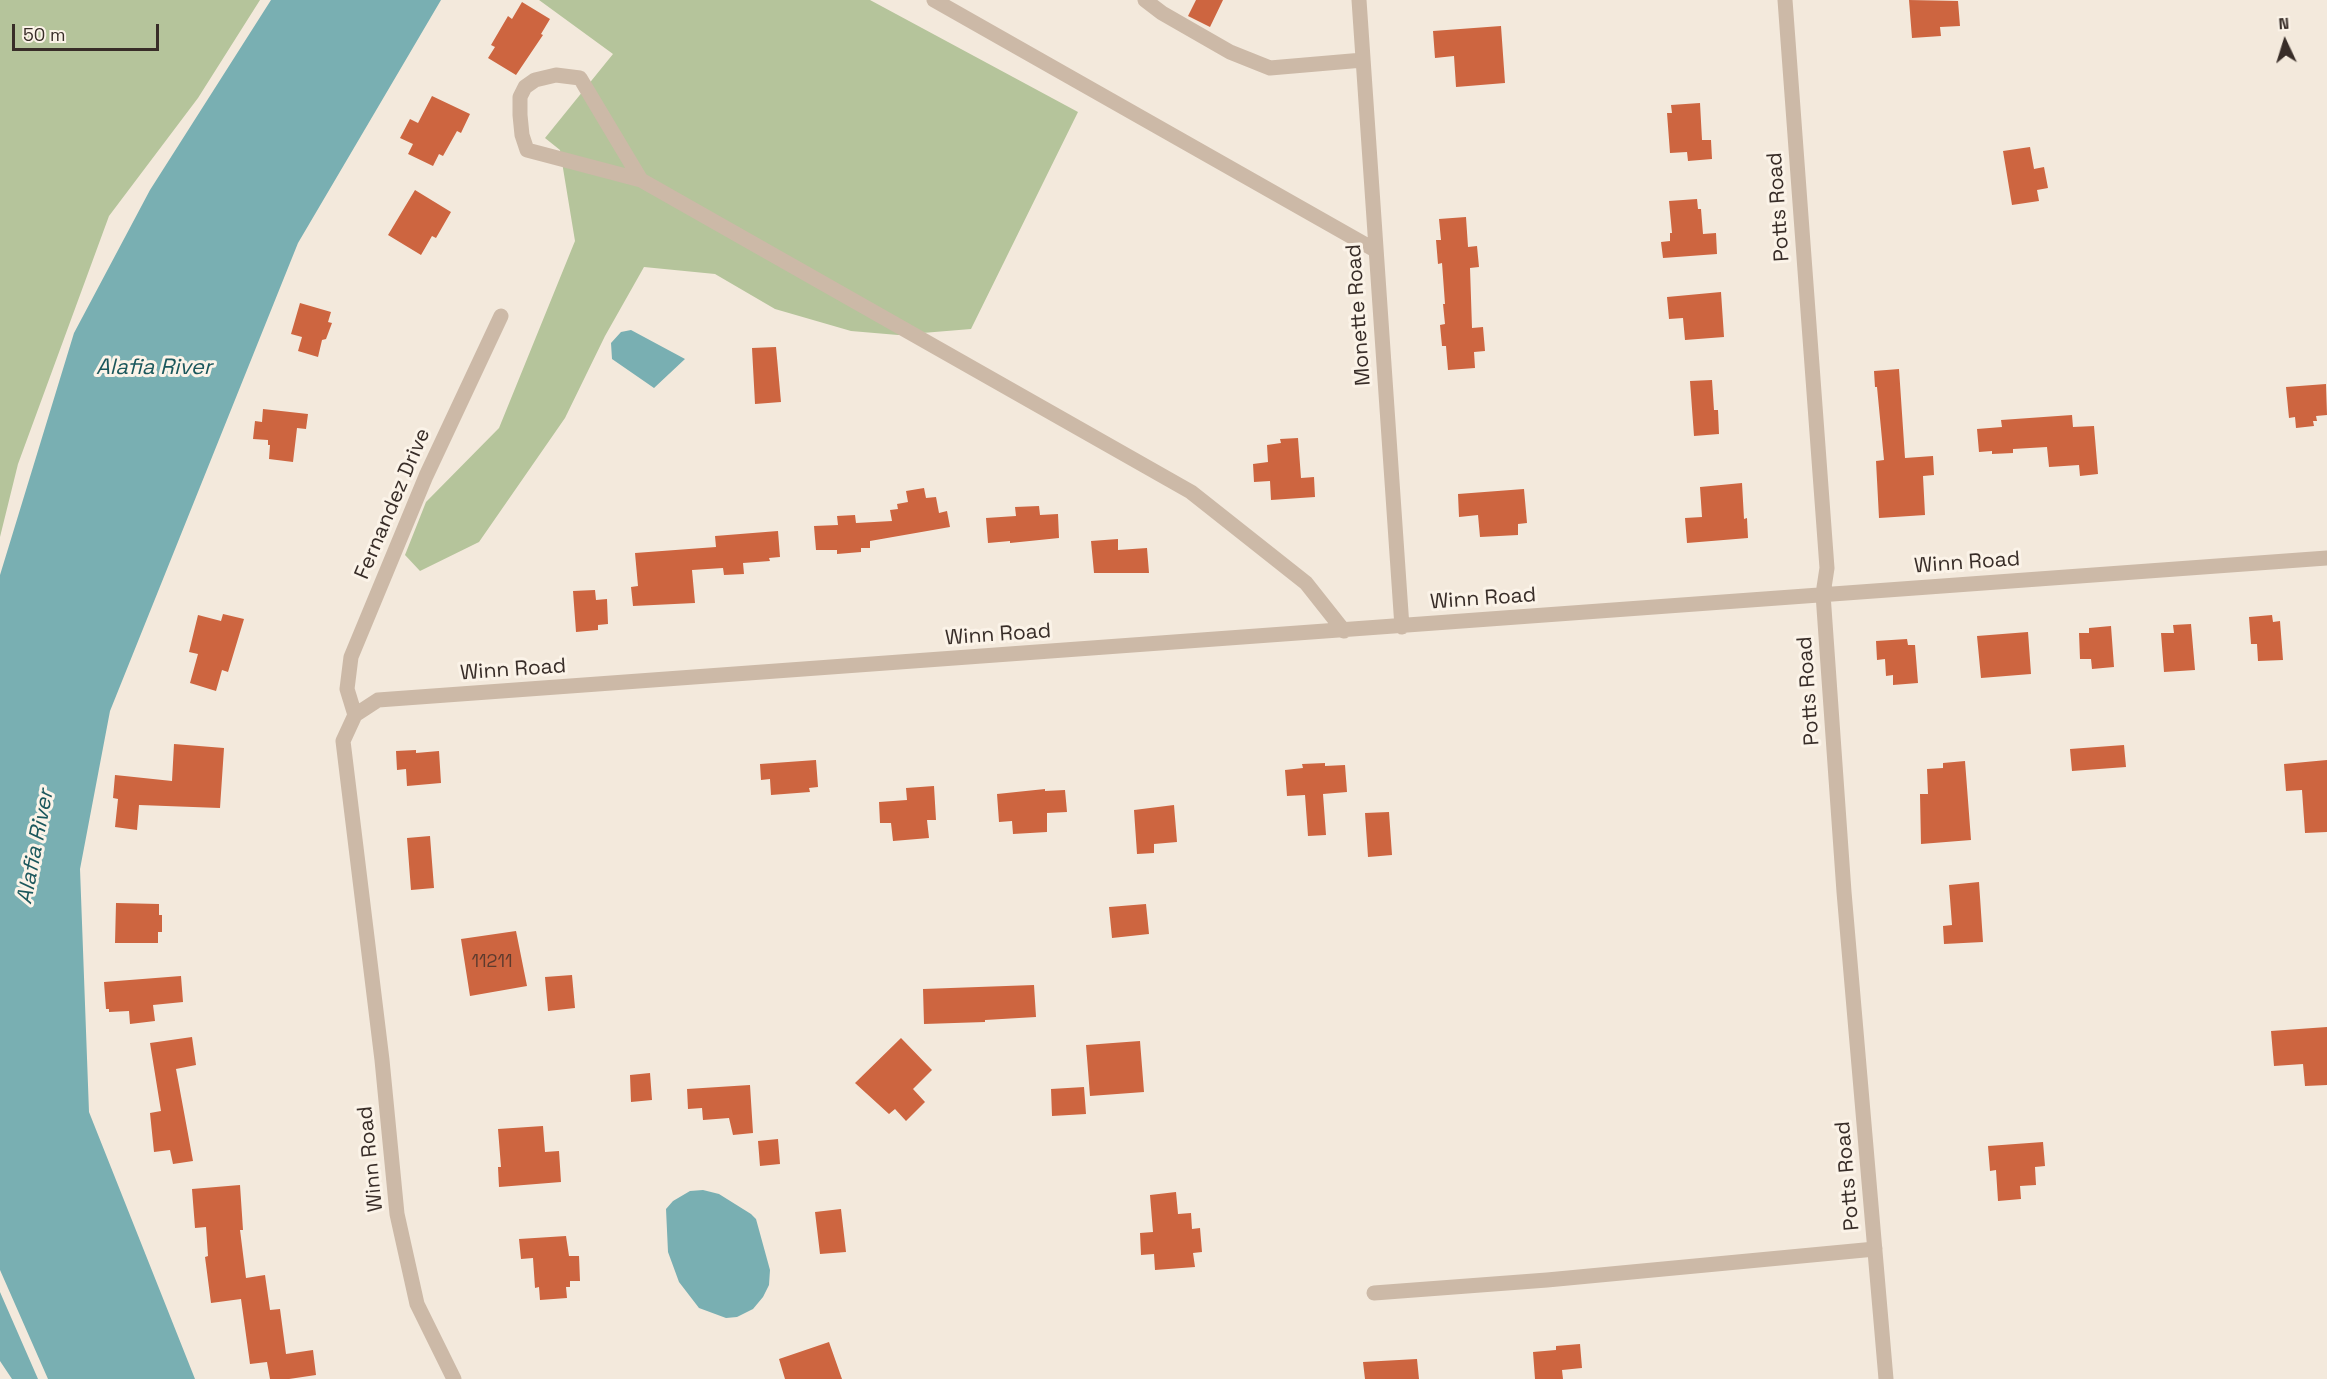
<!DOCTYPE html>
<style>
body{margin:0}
#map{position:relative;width:2327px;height:1379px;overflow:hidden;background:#f3e9dc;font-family:"Space Grotesk",sans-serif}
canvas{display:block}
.north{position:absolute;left:2255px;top:12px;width:60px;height:60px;-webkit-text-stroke:4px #fbf3e8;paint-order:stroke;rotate:356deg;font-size:16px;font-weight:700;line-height:24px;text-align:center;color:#382d28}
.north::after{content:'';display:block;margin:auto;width:21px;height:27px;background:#382d28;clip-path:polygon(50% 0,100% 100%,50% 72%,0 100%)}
.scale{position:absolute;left:12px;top:24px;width:147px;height:27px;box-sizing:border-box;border:3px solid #382d28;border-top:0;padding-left:8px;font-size:18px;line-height:21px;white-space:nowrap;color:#382d28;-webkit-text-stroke:4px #fbf3e8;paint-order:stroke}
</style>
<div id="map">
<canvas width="2327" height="1379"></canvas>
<div class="north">N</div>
<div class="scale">50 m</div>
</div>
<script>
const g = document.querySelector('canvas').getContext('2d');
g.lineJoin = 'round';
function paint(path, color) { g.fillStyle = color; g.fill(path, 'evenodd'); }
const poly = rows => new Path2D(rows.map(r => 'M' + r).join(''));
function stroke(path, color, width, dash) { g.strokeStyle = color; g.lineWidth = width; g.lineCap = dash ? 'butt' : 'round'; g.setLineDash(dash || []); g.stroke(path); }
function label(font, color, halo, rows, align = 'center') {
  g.font = font + ' "Space Grotesk",sans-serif'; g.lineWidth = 6; g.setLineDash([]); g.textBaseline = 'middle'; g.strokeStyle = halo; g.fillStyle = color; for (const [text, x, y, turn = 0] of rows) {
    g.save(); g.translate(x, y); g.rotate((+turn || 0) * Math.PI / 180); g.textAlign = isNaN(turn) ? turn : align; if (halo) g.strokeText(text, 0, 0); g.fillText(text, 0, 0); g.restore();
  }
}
const green = poly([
 [0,0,260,0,198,98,109,216,18,464,0,537],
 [539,0,870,0,1078,112,971,329,898,335,851,331,775,309,715,274,644,267,605,336,565,418,479,542,420,571,405,555,426,502,499,428,575,241,560,150,545,138,613,54]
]);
const water = poly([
 [271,0,441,0,298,243,110,711,80,869,89,1112,195,1379,48,1379,0,1270,0,575,74,333,150,190],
 [631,330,685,359,654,388,612,359,611,343,621,332],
 [703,1190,719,1194,751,1214,756,1219,770,1270,769,1285,763,1297,753,1309,737,1317,726,1318,699,1308,679,1282,668,1252,666,1209,673,1201,690,1191],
 [0,1292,38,1379,12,1379,0,1361]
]);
const building = poly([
 [1196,0,1223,0,1210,27,1188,16],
 [1909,0,1958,1,1960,26,1940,27,1941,36,1912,38],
 [522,2,550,19,541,34,543,35,516,75,488,58,495,47,491,45,508,16,512,19],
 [1501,26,1505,83,1456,87,1454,56,1435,58,1433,31],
 [432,96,470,114,461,133,457,131,443,156,439,154,433,166,408,154,413,144,400,138,410,119,418,123],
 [1700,103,1702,140,1711,140,1712,159,1688,161,1687,152,1670,153,1667,113,1672,113,1671,105],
 [2030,147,2034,169,2044,167,2048,188,2037,190,2039,201,2012,205,2003,151],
 [415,190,451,212,436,238,432,236,421,255,388,235],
 [1697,199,1698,209,1701,209,1703,234,1716,233,1717,254,1663,258,1661,242,1670,241,1670,233,1672,233,1669,201],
 [1466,217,1468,247,1477,246,1479,267,1470,268,1472,328,1483,327,1485,351,1474,352,1475,368,1448,370,1446,346,1442,346,1440,325,1445,324,1443,304,1445,304,1442,263,1438,264,1436,240,1441,240,1439,219],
 [1721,292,1724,337,1685,340,1683,318,1669,319,1667,297],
 [300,303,331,312,328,322,332,323,326,339,322,340,318,357,298,351,302,337,291,334],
 [776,347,781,402,755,404,752,348],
 [1899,369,1905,458,1933,456,1934,475,1923,476,1925,515,1879,518,1876,461,1884,460,1877,387,1875,387,1874,371],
 [1712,380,1714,410,1718,410,1719,434,1694,436,1690,381],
 [2326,384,2327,415,2316,416,2317,421,2313,421,2314,426,2296,428,2295,417,2289,418,2286,387],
 [263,409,308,414,306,429,297,428,293,462,269,459,270,445,268,445,268,440,253,439,255,421,262,422],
 [2072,415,2073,427,2094,426,2098,474,2080,476,2079,465,2049,467,2047,447,2013,449,2013,453,1992,454,1992,451,1979,452,1977,429,2002,427,2001,420],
 [1298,438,1301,478,1314,477,1315,497,1271,500,1270,481,1254,482,1253,464,1268,462,1267,445,1281,443,1280,439],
 [1742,483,1744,519,1747,518,1748,538,1687,543,1685,518,1702,517,1700,487],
 [924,488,926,498,936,497,939,513,947,511,950,527,870,541,870,548,861,548,861,552,837,554,837,550,816,550,814,526,838,525,837,516,855,515,856,523,892,521,890,510,898,509,897,504,908,502,906,491],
 [1524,489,1527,523,1518,524,1518,535,1480,537,1478,515,1459,517,1458,494],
 [1039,506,1040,515,1058,514,1059,538,1010,543,1010,541,988,543,986,518,1016,516,1015,507],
 [778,531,780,557,769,558,770,561,743,563,744,574,724,575,723,568,692,570,695,603,633,606,631,587,638,586,635,553,716,547,715,536],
 [1118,539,1118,550,1147,548,1149,573,1094,573,1091,541],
 [595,590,596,600,607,599,608,624,598,625,598,630,576,632,573,591],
 [223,614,244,619,228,672,222,670,216,691,190,683,198,654,189,652,198,615,221,621],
 [2272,615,2273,622,2280,621,2283,660,2258,661,2257,644,2251,644,2249,617],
 [2191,624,2195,670,2164,672,2161,633,2174,633,2173,625],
 [2111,626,2114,667,2092,669,2091,659,2080,659,2079,633,2089,633,2089,628],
 [2028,632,2031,674,1981,678,1977,636],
 [1907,639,1908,645,1915,645,1918,683,1893,685,1893,675,1886,676,1885,659,1877,660,1876,641],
 [174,744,224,748,220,808,139,805,137,830,115,827,118,799,113,798,115,775,172,781],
 [2124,745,2126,767,2072,771,2070,749],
 [416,750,416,753,439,751,441,783,407,786,406,769,397,770,396,751],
 [816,760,818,787,809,788,810,792,771,795,770,779,761,780,760,764],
 [2327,760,2327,832,2305,833,2302,790,2286,791,2284,764],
 [1965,761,1971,840,1921,844,1920,794,1928,794,1927,769,1943,768,1943,763],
 [1325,763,1325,766,1345,765,1347,792,1323,794,1326,835,1308,836,1305,795,1287,796,1285,770,1303,768,1302,764],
 [934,786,936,820,927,820,929,838,893,841,891,823,880,823,879,802,907,800,906,788],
 [1045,789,1045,791,1065,790,1067,812,1047,813,1047,832,1013,834,1012,821,999,822,997,794],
 [1174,805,1177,842,1154,844,1154,853,1137,854,1134,810],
 [1389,812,1392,855,1368,857,1365,813],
 [430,836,434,888,411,890,407,838],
 [1979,882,1983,942,1944,944,1943,926,1952,925,1949,885],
 [116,903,159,904,159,915,162,915,162,932,158,932,158,943,115,943],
 [1146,904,1149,934,1112,938,1109,907],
 [516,931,527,986,470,996,461,939],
 [572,975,575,1008,548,1011,545,977],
 [181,976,183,1002,153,1005,155,1021,130,1024,129,1011,109,1012,109,1009,106,1009,104,982],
 [1034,985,1036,1017,985,1020,985,1022,924,1024,923,989],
 [2327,1027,2327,1085,2305,1086,2303,1064,2274,1066,2271,1031],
 [192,1037,196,1065,176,1069,193,1161,173,1164,170,1150,154,1152,150,1113,161,1111,150,1043],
 [901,1038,932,1070,913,1089,925,1102,906,1121,895,1109,889,1114,855,1083],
 [1140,1041,1144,1092,1090,1096,1086,1045],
 [650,1073,652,1100,631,1102,630,1075],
 [750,1085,753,1133,733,1135,729,1118,703,1120,702,1108,688,1109,687,1089],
 [1084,1087,1086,1114,1052,1116,1051,1089],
 [543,1126,545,1152,559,1151,561,1182,499,1187,498,1167,501,1167,498,1129],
 [778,1139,780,1164,760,1166,758,1141],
 [2043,1142,2045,1166,2035,1167,2036,1185,2020,1186,2021,1199,1998,1201,1996,1170,1990,1171,1988,1146],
 [240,1185,243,1230,240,1230,246,1278,265,1275,270,1310,280,1309,286,1354,313,1350,316,1375,289,1379,270,1379,267,1362,250,1364,241,1299,211,1303,205,1257,208,1256,206,1227,195,1228,192,1189],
 [1176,1192,1178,1214,1191,1213,1192,1229,1200,1228,1202,1252,1193,1253,1195,1267,1155,1270,1154,1254,1141,1255,1140,1233,1153,1232,1150,1195],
 [841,1209,846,1252,820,1254,815,1212],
 [566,1236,569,1256,579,1256,580,1281,570,1281,570,1287,566,1287,567,1298,540,1300,539,1287,535,1288,533,1258,521,1259,519,1239],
 [829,1342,842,1379,785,1379,779,1359],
 [1580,1344,1582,1368,1562,1370,1563,1379,1535,1379,1533,1352,1556,1350,1556,1346],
 [1417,1359,1419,1379,1365,1379,1363,1362]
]);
const minor = poly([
 [934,0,1375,250],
 [1145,0,1162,13,1230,52,1270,68,1363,60],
 [1359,0,1402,627],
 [1785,0,1827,568,1823,594,1844,892,1886,1379],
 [641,180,527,150,522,135,520,115,520,97,525,87,535,80,556,75,580,78,641,180,1191,492,1306,583,1344,631],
 [355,715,347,689,351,657,426,476,501,316],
 [1374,1293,1547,1280,1875,1249],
 [454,1379,417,1304,397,1214,382,1060,343,741,355,715,378,700,2327,558]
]);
const numberNames = [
 ["11211",492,962]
];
const streetNames = [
 ["Potts Road",1779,207,-94],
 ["Monette Road",1359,315,-94],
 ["Fernandez Drive",393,504,-67],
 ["Winn Road",1967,563,-4],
 ["Winn Road",1483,599,-4],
 ["Winn Road",998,635,-4],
 ["Winn Road",513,670,-4],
 ["Potts Road",1809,691,-94],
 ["Winn Road",371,1159,-96],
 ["Potts Road",1848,1176,-95]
];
const waterNames = [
 ["Alafia River",154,368],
 ["Alafia River",36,847,-79]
];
paint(green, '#b5c49b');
paint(water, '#79afb2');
paint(building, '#cd6540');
stroke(minor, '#ccb9a7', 15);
label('18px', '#5d3b2e', null, numberNames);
label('21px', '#382d28', '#fbf3e8', streetNames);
label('italic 22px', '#1b575c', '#fbf3e8', waterNames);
</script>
